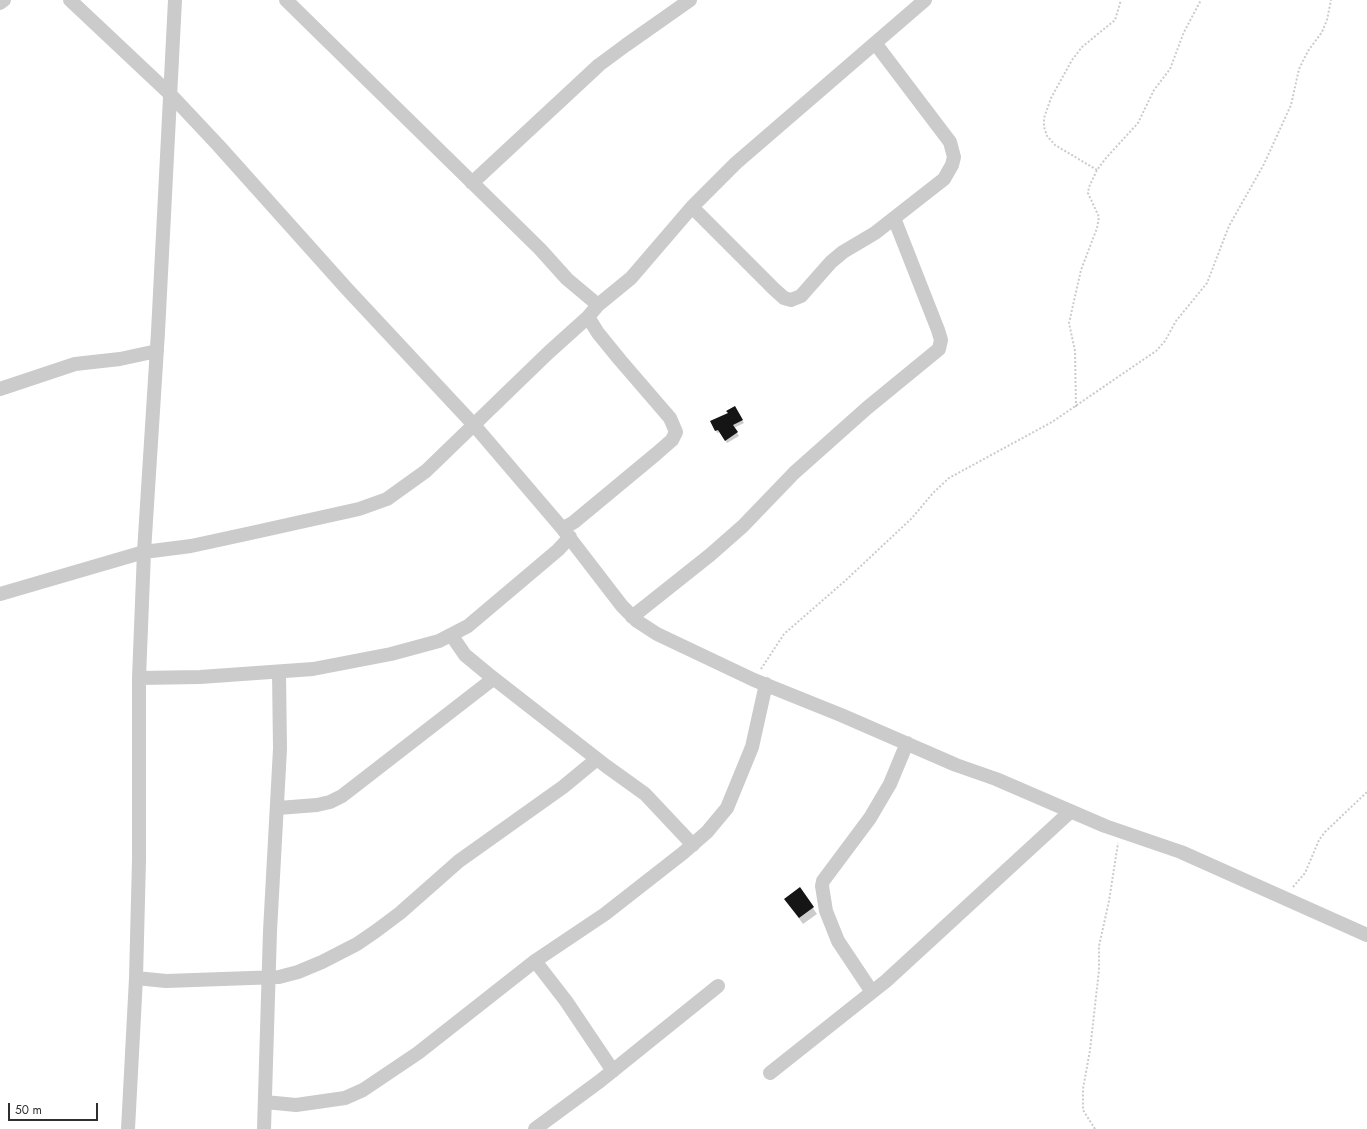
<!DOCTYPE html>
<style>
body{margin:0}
#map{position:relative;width:1367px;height:1129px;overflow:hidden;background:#fff;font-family:Jost,sans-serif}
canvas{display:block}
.scale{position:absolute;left:8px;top:1103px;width:90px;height:18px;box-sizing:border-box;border:2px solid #2e2e2e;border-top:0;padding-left:5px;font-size:12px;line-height:14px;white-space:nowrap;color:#2e2e2e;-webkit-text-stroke:3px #fff;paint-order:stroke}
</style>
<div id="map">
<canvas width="1367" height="1129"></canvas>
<div class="scale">50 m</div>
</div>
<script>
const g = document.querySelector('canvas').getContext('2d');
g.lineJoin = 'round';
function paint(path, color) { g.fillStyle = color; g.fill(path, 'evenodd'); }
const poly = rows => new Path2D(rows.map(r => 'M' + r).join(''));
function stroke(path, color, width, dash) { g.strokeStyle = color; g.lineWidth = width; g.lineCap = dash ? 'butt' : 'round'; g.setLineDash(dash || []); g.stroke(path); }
const shadow = poly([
 [734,407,744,423,734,428,739,436,727,443,720,432,717,433,716,430],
 [800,889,817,914,803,924,789,905]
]);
const building = poly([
 [735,406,743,420,733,425,738,432,725,441,718,430,715,431,710,421,728,413,726,411],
 [800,887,814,907,799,918,784,899]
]);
const path = poly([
 [1097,170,1055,145,1047,136,1044,127,1044,118,1051,98,1072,60,1082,47,1115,20,1121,0],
 [1076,407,1075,351,1069,323,1081,270,1097,228,1099,217,1088,193,1089,187,1097,170,1106,158,1138,123,1154,90,1170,69,1184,32,1201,0],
 [761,669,784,634,846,580,912,518,933,493,949,478,1052,422,1156,351,1165,341,1176,321,1207,283,1229,226,1264,164,1291,105,1299,69,1308,51,1322,32,1327,20,1331,0],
 [1293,887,1305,873,1319,840,1325,832,1367,792],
 [1095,1129,1083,1110,1083,1089,1090,1050,1099,970,1099,946,1109,901,1118,843]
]);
const street = poly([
 [70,0,171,95,218,145,347,289,474,425,562,528,622,606,637,621,657,634,754,680,841,715,956,765,996,779,1105,826,1181,852,1367,935],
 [286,0,540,249,567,279,598,305],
 [0,3,4,0],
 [472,183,599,65,626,45,690,0],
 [692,207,774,289,784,298,791,300,801,296,831,262,843,252,875,233,944,179,952,165,954,157,950,142,875,43],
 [0,389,75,364,120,359,157,351],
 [562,528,564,528,574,522,656,454,672,440,676,432,670,418,620,360,598,333,588,317],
 [0,594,144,552,191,546,251,533,359,509,387,499,426,471,548,353,588,317,598,305,631,278,692,207,736,163,925,0],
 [632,617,710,555,743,526,794,473,867,408,939,349,941,340,938,330,894,218],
 [452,636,465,655,488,674,606,766,645,794,693,845],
 [139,678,200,677,313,669,391,654,439,641,468,626,558,550,570,537],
 [278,808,317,805,330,802,342,796,493,679],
 [535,961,566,1001,613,1071],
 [136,978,166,981,279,977,298,972,322,962,357,944,376,931,400,913,459,861,563,787,597,759],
 [872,992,838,941,826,911,822,886,823,881,870,818,890,784,907,743],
 [770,1073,886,981,1071,811],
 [265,1102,296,1105,345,1098,363,1090,418,1053,535,961,605,914,683,853,707,832,727,808,752,747,766,684],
 [128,1129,136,978,139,860,139,678,144,552,158,332,175,0],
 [264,1129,270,931,280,749,279,672],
 [535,1129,600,1081,718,986]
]);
paint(shadow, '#0003');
paint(building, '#151515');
stroke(path, '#cbcbcb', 2, [2, 2]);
stroke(street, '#cbcbcb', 14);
</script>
